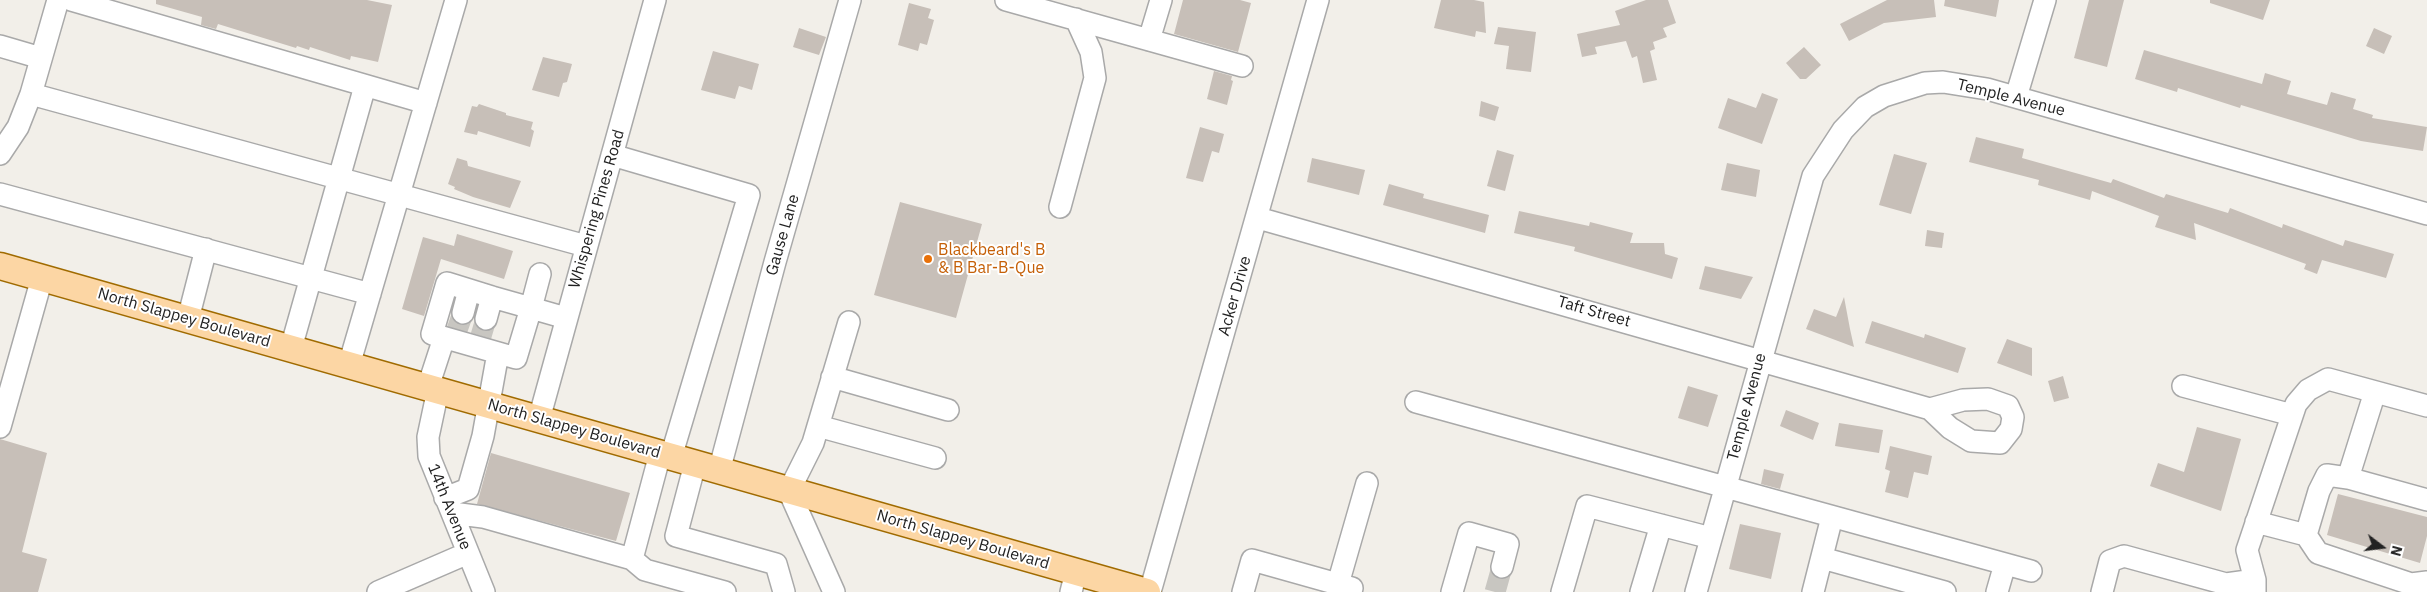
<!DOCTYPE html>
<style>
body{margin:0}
#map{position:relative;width:2427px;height:592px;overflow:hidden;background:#f2efe9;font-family:"IBM Plex Sans",sans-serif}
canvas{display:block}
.north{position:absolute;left:2357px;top:522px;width:50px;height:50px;-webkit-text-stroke:4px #fff;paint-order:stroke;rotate:105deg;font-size:14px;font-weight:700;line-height:20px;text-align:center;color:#222}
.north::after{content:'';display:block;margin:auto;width:18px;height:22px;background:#222;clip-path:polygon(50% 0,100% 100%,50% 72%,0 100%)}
</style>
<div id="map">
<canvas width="2427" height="592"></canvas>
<div class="north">N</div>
</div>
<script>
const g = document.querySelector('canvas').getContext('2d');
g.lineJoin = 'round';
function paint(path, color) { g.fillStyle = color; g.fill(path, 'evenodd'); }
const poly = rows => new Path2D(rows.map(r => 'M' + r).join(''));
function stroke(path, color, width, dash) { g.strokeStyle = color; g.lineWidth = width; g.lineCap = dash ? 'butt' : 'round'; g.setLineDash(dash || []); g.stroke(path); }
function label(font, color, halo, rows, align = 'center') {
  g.font = font + ' "IBM Plex Sans",sans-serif'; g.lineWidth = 4; g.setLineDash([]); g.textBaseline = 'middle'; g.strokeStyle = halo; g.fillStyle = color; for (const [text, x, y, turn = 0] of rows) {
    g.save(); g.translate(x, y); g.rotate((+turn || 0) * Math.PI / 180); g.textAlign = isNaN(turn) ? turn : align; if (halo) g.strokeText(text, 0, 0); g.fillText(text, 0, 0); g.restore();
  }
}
const building = poly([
 [156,0,367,0,392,5,378,62,351,56,350,60,310,47,309,50,297,46,296,48,218,24,216,29,201,25,202,17,156,4],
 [1183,0,1240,0,1251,3,1238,52,1174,34],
 [1441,0,1474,0,1484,2,1486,33,1476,31,1475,37,1434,28],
 [1646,0,1668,0,1676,23,1663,28,1667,37,1653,42,1655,49,1650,51,1657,80,1643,83,1637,56,1632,58,1626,41,1595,47,1597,54,1582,57,1577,34,1620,25,1615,11],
 [1887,0,1934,0,1936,17,1884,23,1849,41,1840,24],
 [1945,0,1999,0,1996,17,1944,6],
 [2089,0,2124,0,2107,67,2074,58],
 [2210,0,2270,0,2263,20,2210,3],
 [909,3,931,9,928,18,934,20,927,45,920,43,918,51,898,45],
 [1498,27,1536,32,1531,72,1506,69,1509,46,1494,44],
 [799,28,826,37,819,55,793,47],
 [2374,28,2392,36,2384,54,2366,46],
 [1804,47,1821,65,1806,79,1800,79,1786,63],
 [2144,50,2262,84,2265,73,2291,81,2287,94,2316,102,2327,105,2331,92,2356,99,2353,109,2373,115,2372,118,2427,127,2423,151,2361,141,2241,105,2240,108,2178,88,2177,92,2135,79],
 [713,51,759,64,752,90,739,86,735,99,701,90],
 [543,57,572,64,567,82,563,83,559,97,532,90],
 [1214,71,1232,76,1231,80,1233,81,1227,105,1207,99],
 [1762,93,1778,99,1762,144,1718,128,1728,98,1756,108],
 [1481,101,1499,107,1495,121,1479,116],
 [479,104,506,113,506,115,533,122,531,129,534,131,530,147,478,131,477,135,464,132,472,106,477,107],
 [1200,127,1224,134,1219,153,1212,151,1203,182,1186,178],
 [1976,137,2024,149,2022,158,2111,183,2113,179,2164,198,2166,194,2228,213,2230,208,2282,228,2283,224,2343,246,2345,240,2394,254,2386,278,2322,260,2317,274,2304,269,2306,264,2194,223,2196,240,2155,227,2159,216,2092,191,2090,200,2038,185,2039,180,1969,162],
 [1497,150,1514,155,1505,191,1487,186],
 [1894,154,1927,163,1911,214,1879,205],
 [457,158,467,161,468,166,521,181,510,208,473,197,454,189,455,187,448,184],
 [1312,158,1365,170,1359,195,1307,182],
 [1727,163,1760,170,1756,197,1721,190],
 [1389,184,1424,194,1423,198,1489,215,1485,233,1383,205],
 [900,202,982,224,956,318,874,295],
 [1519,211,1589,226,1590,222,1633,233,1630,243,1664,243,1665,254,1678,258,1672,279,1574,251,1575,247,1514,233],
 [1927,230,1944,233,1942,248,1925,246],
 [457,234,513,251,504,279,441,259,424,316,402,309,423,237,454,246],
 [1705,266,1753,277,1741,299,1699,289],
 [1844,297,1850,329,1854,347,1806,329,1814,309,1836,317],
 [1872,321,1924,338,1925,334,1966,348,1958,373,1865,343],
 [2007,339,2032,348,2032,376,1997,363],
 [2063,376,2069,398,2054,402,2048,381],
 [1688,386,1718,395,1708,427,1678,418],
 [1786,410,1819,423,1813,440,1780,426],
 [1839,423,1883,430,1879,453,1835,446],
 [2197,427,2241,439,2221,511,2150,486,2158,463,2184,472],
 [0,439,47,453,22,552,47,559,38,592,0,592],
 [1890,446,1932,456,1928,475,1914,472,1908,498,1885,492,1890,471,1885,469],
 [491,453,630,493,616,541,477,504],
 [1764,469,1784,474,1780,489,1761,484],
 [2338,494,2427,517,2427,536,2420,563,2327,535],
 [1740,524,1781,533,1771,579,1729,569]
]);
const minorTunnel = poly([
 [457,330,463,313],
 [481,336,486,319],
 [1495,592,1502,567]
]);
const minor = poly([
 [58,0,31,94,586,246],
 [71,0,426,103],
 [1006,0,1242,66],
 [1149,40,1161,0],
 [0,46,41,58],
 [2016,97,2045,0],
 [0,154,18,127,31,94],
 [612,155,749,195,671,457],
 [0,194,370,294],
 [1060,207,1095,78,1091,52,1076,19],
 [1258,218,1930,409,1950,428,1971,441,2000,443,2011,429,2013,417,2008,406,1988,399,1963,400,1930,409],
 [540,274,531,308,516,358,432,334,447,283,492,297,531,308,566,318],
 [463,313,469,290],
 [188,319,206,249],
 [486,319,492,297],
 [291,348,365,86],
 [349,365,456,0],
 [832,377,948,410],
 [2183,386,2292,415],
 [428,387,444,338],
 [438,390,428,437,429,456,484,592],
 [1416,402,2031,571],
 [539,419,655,0],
 [818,426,935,458],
 [0,427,42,278],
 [695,464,676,536,776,564,784,592],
 [719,471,775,262,850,0],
 [2348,478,2375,392],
 [445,498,468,489,483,436,498,353],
 [452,513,483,517,632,559,645,570,725,592],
 [2256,522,2306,535,2318,553,2411,584,2427,582],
 [2306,535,2319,491,2327,475,2348,478,2427,500],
 [1822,558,1945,592],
 [632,559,660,454],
 [1338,584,1367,483],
 [378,592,468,553],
 [834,592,789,491,813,443,849,322],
 [1071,592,1076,572],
 [1150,592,1318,0],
 [1243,592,1252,560,1352,588,1351,592],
 [1452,592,1469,533,1508,544,1502,567],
 [1562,592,1587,506,1711,538],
 [1641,592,1661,525],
 [1696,592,1813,176,1843,130,1865,107,1884,96,1925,83,1943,82,1987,89,2427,214],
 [1813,592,1832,517],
 [1997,592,2005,564],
 [2102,592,2110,561,2124,556,2226,584,2255,580],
 [2255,592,2255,580,2247,550,2296,404,2308,390,2328,379,2427,406]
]);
const major = poly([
 [0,266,1147,592]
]);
const markers = [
 [928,259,5,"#e8710a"]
];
const streetNames = [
 ["Temple Avenue",2011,98,14],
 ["Whispering Pines Road",597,209,-74],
 ["Gause Lane",783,235,-74],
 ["Acker Drive",1235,296,-74],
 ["Taft Street",1594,312,16],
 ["North Slappey Boulevard",184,318,16],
 ["Temple Avenue",1747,407,-75],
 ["North Slappey Boulevard",574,429,16],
 ["14th Avenue",449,507,68],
 ["North Slappey Boulevard",963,540,16]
];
const foodNames = [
 ["Blackbeard's B",938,250],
 ["& B Bar-B-Que",938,268]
];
paint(building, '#c7bfb8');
stroke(minorTunnel, '#c8c6c1', 21, [21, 11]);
stroke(minor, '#a9a9a9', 24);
stroke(major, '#a06b00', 29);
stroke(minor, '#fff', 21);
stroke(major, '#fcd6a4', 26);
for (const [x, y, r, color] of markers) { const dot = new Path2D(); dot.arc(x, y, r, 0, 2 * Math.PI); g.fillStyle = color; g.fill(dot); stroke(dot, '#fff', 2); }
label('16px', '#222', '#fff', streetNames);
label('16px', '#c56008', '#fff', foodNames, 'left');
</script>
